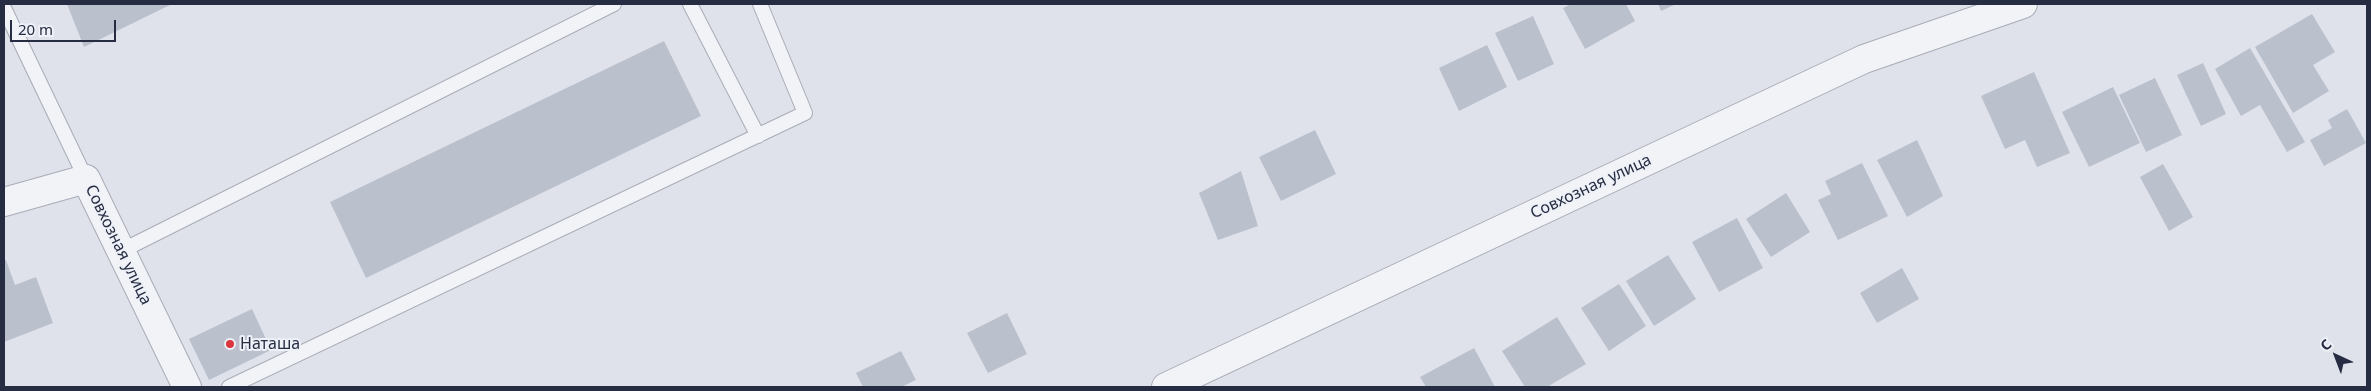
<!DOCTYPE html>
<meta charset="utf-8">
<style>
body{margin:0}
#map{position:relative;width:2371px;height:391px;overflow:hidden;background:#dfe2ea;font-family:"Noto Sans",sans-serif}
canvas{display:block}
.frame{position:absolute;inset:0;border:5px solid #262d42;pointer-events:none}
.north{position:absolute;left:2311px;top:331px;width:50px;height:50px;-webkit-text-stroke:4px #eef1f7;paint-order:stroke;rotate:317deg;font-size:14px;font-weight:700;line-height:20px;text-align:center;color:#262d42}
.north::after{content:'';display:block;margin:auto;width:18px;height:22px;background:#262d42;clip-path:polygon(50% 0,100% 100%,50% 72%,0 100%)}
.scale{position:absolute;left:10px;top:20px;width:106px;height:22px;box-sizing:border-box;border:2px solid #262d42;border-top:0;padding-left:6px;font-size:15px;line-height:18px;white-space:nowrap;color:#262d42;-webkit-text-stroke:4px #eef1f7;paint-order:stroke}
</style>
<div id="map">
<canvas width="2371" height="391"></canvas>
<div class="frame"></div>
<div class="north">С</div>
<div class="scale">20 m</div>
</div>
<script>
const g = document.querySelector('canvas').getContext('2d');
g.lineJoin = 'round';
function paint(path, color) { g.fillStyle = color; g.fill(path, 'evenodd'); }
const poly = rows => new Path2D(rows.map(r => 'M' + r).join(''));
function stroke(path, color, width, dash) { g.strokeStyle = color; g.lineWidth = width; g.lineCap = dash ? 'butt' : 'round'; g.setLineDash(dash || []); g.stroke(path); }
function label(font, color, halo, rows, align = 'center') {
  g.font = font + ' "Noto Sans",sans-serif'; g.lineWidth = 4; g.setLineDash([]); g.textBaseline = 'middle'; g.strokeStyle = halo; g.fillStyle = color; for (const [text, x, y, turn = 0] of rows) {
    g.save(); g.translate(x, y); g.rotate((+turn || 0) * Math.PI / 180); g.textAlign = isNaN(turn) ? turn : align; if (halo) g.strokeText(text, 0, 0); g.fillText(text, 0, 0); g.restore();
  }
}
const building = poly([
 [67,4,172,4,84,47],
 [1571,4,1626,4,1635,21,1585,49,1563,8],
 [1658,4,1676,4,1661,11],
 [2312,14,2335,52,2313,65,2329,91,2293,113,2255,47],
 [1533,16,1554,64,1518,81,1495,33],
 [664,41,701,116,366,278,330,202],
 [1487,45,1507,87,1459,111,1439,68],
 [2250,48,2305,142,2287,152,2260,105,2241,116,2215,69],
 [2203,63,2226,114,2201,126,2177,75],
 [2034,72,2070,153,2037,167,2025,140,2005,149,1981,96],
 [2155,78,2182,135,2146,152,2119,95],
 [2113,87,2140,143,2089,167,2062,112],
 [2347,109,2366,143,2324,166,2310,140,2332,128,2328,120],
 [1315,130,1336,174,1281,201,1259,157],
 [1917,140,1943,196,1907,217,1877,160],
 [1862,163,1888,216,1838,240,1818,200,1831,194,1825,181],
 [2163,164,2193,217,2169,231,2140,177],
 [1241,171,1258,226,1218,240,1199,193],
 [1786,193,1810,232,1771,257,1746,219],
 [1737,218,1763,268,1719,292,1692,242],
 [1668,255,1696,299,1654,326,1626,281],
 [6,260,15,285,36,277,53,323,4,342,4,261],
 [1902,268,1919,299,1877,323,1860,293],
 [1619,284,1646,326,1609,351,1581,308],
 [252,309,271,350,209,380,189,339],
 [1007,313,1027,354,988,373,967,333],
 [1557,317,1586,364,1547,387,1525,387,1502,351],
 [1474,348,1495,387,1426,387,1420,377],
 [901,351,916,380,901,387,863,387,856,373]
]);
const service = poly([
 [690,4,758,136],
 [4,8,86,179],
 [121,251,614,4],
 [229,387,805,113,760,4]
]);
const minor = poly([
 [4,202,86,179,187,387]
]);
const tertiary = poly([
 [1166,387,1864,59,2023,4]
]);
const markers = [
 [230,344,5,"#dc363f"]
];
const streetNames = [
 ["Совхозная улица",1591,187,-25],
 ["Совхозная улица",118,245,64]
];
const poiNames = [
 ["Наташа",240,344]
];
paint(building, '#bbc0cd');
stroke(service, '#a8acb8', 16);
stroke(minor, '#a8acb8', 30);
stroke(tertiary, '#a8acb8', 30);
stroke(service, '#f2f3f7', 14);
stroke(minor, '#f2f3f7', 28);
stroke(tertiary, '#f2f3f7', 28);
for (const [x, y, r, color] of markers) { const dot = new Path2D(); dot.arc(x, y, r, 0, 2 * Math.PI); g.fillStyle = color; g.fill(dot); stroke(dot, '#eef1f7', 2); }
label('16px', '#262d42', '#eef1f7', streetNames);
label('16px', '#262d42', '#eef1f7', poiNames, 'left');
</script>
